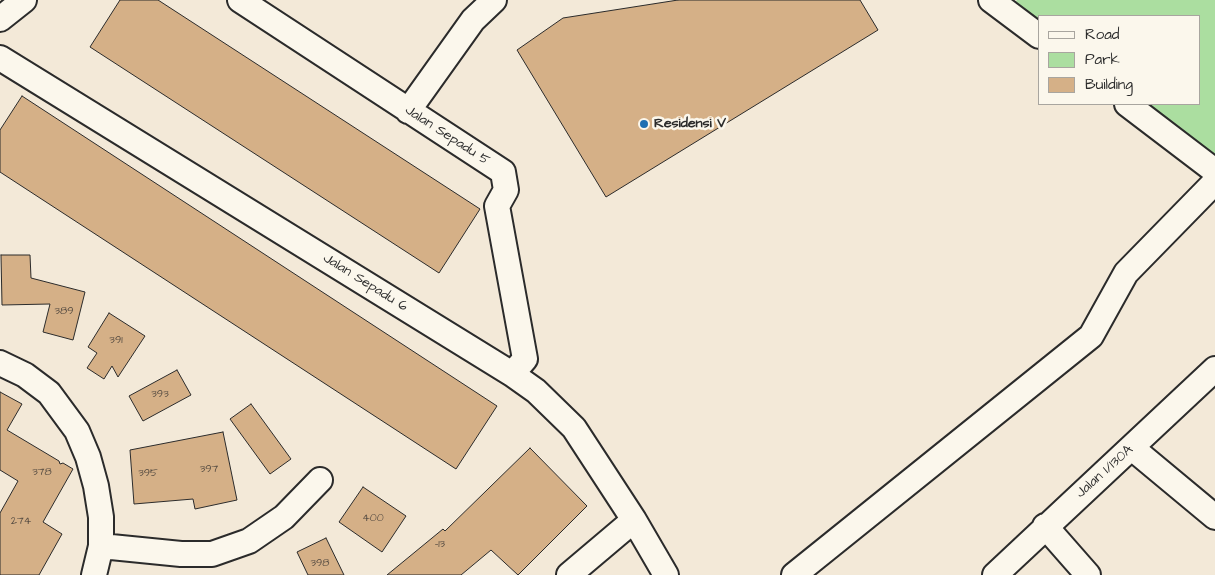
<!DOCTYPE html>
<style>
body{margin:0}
#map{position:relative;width:1215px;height:575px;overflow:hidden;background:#f3e9d8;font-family:"Architects Daughter",sans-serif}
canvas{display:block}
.legend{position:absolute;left:1038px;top:15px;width:162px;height:90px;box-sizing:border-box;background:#fbf7ec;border:1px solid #a8a59f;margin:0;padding:6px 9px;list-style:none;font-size:15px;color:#2b2b2b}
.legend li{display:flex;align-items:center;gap:10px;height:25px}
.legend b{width:25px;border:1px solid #a8a59f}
</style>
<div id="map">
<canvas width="1215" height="575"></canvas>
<ul class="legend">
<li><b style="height:6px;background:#fbf7ec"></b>Road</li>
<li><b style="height:14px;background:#abdea0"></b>Park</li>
<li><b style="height:14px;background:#d5b087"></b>Building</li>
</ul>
</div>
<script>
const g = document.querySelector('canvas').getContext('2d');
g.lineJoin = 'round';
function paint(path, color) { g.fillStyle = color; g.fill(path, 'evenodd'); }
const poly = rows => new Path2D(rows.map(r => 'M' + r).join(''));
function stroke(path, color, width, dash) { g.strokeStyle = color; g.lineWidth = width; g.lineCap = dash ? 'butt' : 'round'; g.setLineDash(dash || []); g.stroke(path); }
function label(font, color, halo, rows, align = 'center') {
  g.font = font + ' "Architects Daughter",sans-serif'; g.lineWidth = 5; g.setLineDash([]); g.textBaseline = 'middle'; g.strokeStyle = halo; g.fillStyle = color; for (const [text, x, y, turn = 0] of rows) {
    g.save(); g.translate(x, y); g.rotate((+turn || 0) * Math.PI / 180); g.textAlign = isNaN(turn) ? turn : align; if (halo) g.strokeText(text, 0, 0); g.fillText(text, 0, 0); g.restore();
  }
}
const green = poly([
 [1017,0,1215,0,1215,157,1142,104,1199,104,1199,16,1039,16,1039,28,1011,8]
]);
const building = poly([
 [120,0,158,0,480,209,439,273,90,47,120,0],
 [678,0,860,0,878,30,606,197,517,50,563,18,678,0],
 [22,96,497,406,456,469,0,172,0,130,22,96],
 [1,255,30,255,31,278,85,292,73,340,43,332,50,304,2,305,1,255],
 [109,313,145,336,118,377,112,366,104,379,87,368,97,353,88,347,109,313],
 [177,370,191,395,143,421,129,396,177,370],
 [0,392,22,404,7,430,59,461,60,464,63,463,73,469,43,522,62,534,39,575,0,575,0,513,18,481,0,470,0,392],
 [251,404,291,459,270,474,230,419,251,404],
 [223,432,237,500,195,509,193,499,134,504,130,450,223,432],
 [530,448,587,506,518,575,491,550,461,575,387,575,443,529,445,531,530,448],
 [363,487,406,516,382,552,339,522,363,487],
 [326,538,344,575,308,575,297,552,326,538]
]);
const minor = poly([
 [240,0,503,172,506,190,497,206,525,359,512,374],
 [991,0,1039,36],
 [0,19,24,0],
 [0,58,512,374,536,391,574,428,634,520,666,575],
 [1127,104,1215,171],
 [408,111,473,20,494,0],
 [0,363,25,375,49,393,77,431,88,457,96,486,101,517,101,546,94,575],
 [1132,448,1215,517],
 [1045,526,1088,575],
 [101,546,181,554,212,554,249,541,284,517,320,480],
 [569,575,634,520],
 [794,575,1091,336,1126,273,1215,182],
 [995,575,1215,369]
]);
const markers = [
 [644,124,5,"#1f6fb2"]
];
const numberNames = [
 ["389",64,312],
 ["391",116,341],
 ["393",160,395],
 ["397",209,470],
 ["378",42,473],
 ["395",148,474],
 ["400",373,519],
 ["274",21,522],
 ["-13",440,545],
 ["398",320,564]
];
const poiNames = [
 ["Residensi V",654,124]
];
const streetNames = [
 ["Jalan Sepadu 5",447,136,33],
 ["Jalan Sepadu 6",365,283,32],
 ["Jalan 1/130A",1105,472,-42]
];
paint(green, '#abdea0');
paint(building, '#d5b087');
stroke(building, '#2b2b2b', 1);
stroke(minor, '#2b2b2b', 28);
stroke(minor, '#fbf7ec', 24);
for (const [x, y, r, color] of markers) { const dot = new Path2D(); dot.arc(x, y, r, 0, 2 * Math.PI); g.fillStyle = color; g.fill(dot); stroke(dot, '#fbf7ec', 2); }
label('11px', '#564c42', null, numberNames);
label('bold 14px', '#2b2b2b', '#fbf7ec', poiNames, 'left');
label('14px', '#2b2b2b', '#fbf7ec', streetNames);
</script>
